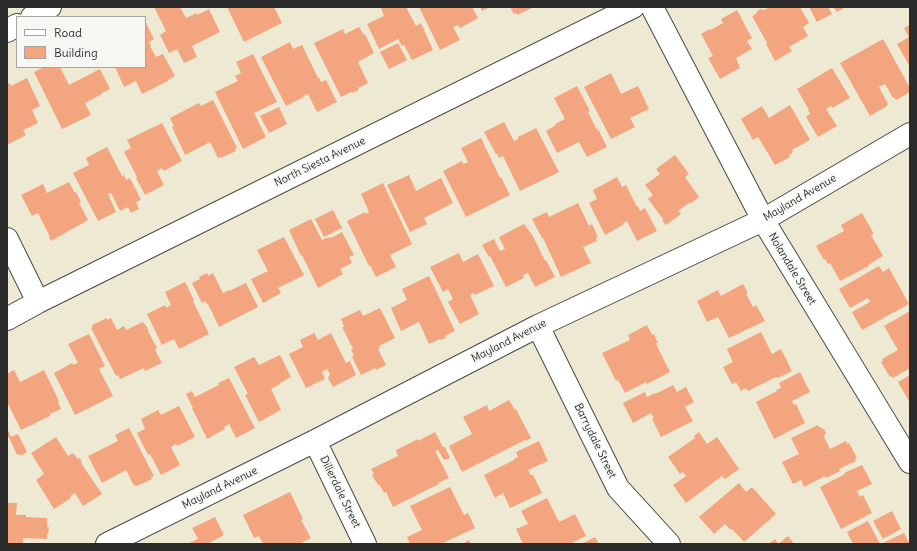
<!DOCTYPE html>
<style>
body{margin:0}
#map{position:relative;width:917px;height:551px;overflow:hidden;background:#ede9d3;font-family:Delius,sans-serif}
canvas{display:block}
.frame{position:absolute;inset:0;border:8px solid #2b2b2b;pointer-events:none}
.legend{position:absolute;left:16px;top:16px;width:130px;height:52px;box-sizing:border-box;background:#f6f6f2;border:1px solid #a5a5a2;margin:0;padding:5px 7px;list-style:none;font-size:12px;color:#2b2b2b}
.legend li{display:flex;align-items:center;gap:8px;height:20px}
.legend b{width:20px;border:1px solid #a5a5a2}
</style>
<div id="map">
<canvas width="917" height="551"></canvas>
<div class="frame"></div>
<ul class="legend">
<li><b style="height:5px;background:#fff"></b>Road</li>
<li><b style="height:11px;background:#f3a580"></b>Building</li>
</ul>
</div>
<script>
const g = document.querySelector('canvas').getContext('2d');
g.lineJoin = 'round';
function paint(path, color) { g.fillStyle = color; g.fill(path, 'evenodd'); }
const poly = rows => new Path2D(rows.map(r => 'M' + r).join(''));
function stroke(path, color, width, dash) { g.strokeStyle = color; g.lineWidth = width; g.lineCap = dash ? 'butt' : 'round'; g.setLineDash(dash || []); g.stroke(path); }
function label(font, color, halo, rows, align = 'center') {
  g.font = font + ' Delius,sans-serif'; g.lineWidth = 3.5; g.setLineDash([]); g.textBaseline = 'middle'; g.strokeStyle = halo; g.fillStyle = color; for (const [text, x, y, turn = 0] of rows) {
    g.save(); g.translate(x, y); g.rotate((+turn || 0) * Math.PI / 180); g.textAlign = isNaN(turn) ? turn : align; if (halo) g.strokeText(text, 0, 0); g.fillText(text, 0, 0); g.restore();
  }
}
const building = poly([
 [154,7,180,7,186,18,197,13,197,15,209,9,220,32,192,46,197,57,184,63,177,49,169,53,160,35,166,31],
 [227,7,274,7,282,23,244,42],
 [384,7,406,7,416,26,421,23,433,50,412,60,404,45,402,46,398,39,379,49,367,24,384,16,381,8],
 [419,7,472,7,478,18,460,28,458,25,453,27,460,40,440,50],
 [480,7,490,7,482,11],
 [510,7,534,7,517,15,516,13,514,14],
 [769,7,770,8,772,7,800,7,809,23,803,27,808,36,789,47,792,51,775,61,766,44,767,43,752,16,757,13,757,11,761,9,764,10],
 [809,7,828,7,832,14,817,22],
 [833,7,846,7,837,12],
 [737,10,741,17,741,18,752,38,747,41,752,49,736,58,740,68,720,79,708,58,713,56,701,34,710,29,711,30,723,23,721,19],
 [145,21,154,39,149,42,151,46,150,46,156,57,163,54,175,76,168,80,168,81,142,94,136,81,124,87,115,67,145,67],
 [910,25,910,67,897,44,909,37,904,28],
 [359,27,364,35,365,34,374,53,358,62,368,83,358,88,359,90,352,93,351,92,341,97,314,43,343,29,345,34],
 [883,39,910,88,909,89,910,92,896,100,894,97,893,98,885,84,879,87,888,104,887,105,887,106,870,116,840,63],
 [290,42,293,49,302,45,318,78,319,78,321,82,326,80,337,102,317,112,308,94,303,96,304,97,286,106,261,57],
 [398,43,407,60,389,69,380,52],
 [253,54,277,102,254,113,266,137,243,149,215,92,238,81,235,76,241,73,236,62],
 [44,67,60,67,69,85,100,69,110,89,102,93,102,94,85,103,91,115,62,129,34,72],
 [832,68,850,98,832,108,831,106,826,109,837,126,818,137,806,117,810,114,808,110,809,110,797,89],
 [611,73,621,94,638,86,649,109,630,118,635,127,611,139,584,87],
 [27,78,40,106,32,110,38,123,23,130,26,135,7,145,7,85,10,83,11,86],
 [577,86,590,111,588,112,597,130,598,129,607,147,587,157,579,142,557,153,546,131,556,125,555,124,565,119,554,98],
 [213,100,237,148,235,149,236,151,221,158,220,157,218,158,210,142,185,155,172,127,174,126,170,118,199,103,201,106],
 [790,105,810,140,792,150,793,152,789,155,790,157,775,165,758,137,753,140,741,119,762,106,769,118],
 [279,107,287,124,269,133,260,116],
 [504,122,514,141,518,139,518,137,536,128,559,172,520,191,503,156,499,158,497,154,496,154,484,132],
 [162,123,182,161,164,171,162,168,157,171,164,185,145,195,136,178,137,177,124,152,131,148,127,140],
 [481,138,500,178,501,177,510,195,466,217,443,171,462,161,463,164,468,162,461,148],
 [107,147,122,176,124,175,126,180,130,178,141,200,136,202,139,209,131,213,128,207,120,211,111,193,108,194,116,212,98,221,73,173,89,165,86,158],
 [675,155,689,174,685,177,699,197,690,204,689,203,678,211,681,214,666,225,662,220,663,219,648,199,653,195,645,185,660,174,656,169],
 [409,175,416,191,441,178,453,203,424,218,427,224,410,232,387,185],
 [617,177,622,187,626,185,637,207,638,206,640,211,645,208,657,231,637,241,627,221,622,224,623,225,605,235,589,203,597,199,593,190],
 [69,182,75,193,76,192,81,202,79,203,88,220,51,241,49,237,50,237,38,213,32,216,21,195,43,184,47,193],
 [383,183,412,244,390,255,396,267,376,277,370,265,369,266,347,221,365,212,366,214,369,212,361,194],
 [578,203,589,226,592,224,598,237,596,238,597,241,583,247,591,263,561,277,543,238,542,238,532,219,547,212,549,217],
 [333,210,342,228,324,237,315,219],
 [862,213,874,234,871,235,883,256,868,265,869,266,840,281,830,263,828,264,825,259,824,260,816,246,844,231,841,225],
 [311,219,322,240,326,238,333,237,342,232,354,255,349,257,352,263,340,269,343,274,318,288,302,255,301,256,289,230],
 [524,224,533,236,545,261,546,260,555,277,535,287,528,273,523,275,524,278,506,287,490,256,489,257,482,245,494,239,500,251,505,249,499,237],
 [284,237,304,275,278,288,281,293,263,303,251,279,268,271,257,250],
 [459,253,463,262,478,254,494,286,475,295,474,293,470,295,479,314,460,324,448,302,453,299,448,289,443,292,430,267],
 [879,266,883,272,889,268,909,304,862,330,852,312,870,302,868,298,850,308,839,289],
 [207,273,208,276,213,273,223,293,229,290,229,291,246,283,258,307,219,327,209,306,205,301,202,303,192,283,200,279,199,277],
 [429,276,455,331,445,336,446,338,440,340,440,339,429,344,419,322,401,331,391,308,407,300,402,289],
 [185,282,194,300,193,301,209,334,179,349,174,339,162,345,147,314,165,305,166,308,171,305,165,292],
 [743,284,748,293,746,294,753,307,756,305,765,321,729,338,718,317,707,322,697,301,718,290,721,296],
 [380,308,395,338,379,346,380,348,378,349,386,365,376,370,375,368,361,375,352,357,354,355,351,350,353,349,342,327,344,327,341,319,360,310,363,316],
 [910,311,910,368,893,378,891,376,890,377,881,362,883,361,882,359,898,350,884,326],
 [107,318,107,320,111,318,117,330,124,326,126,330,143,322,144,324,145,324,149,331,148,331,157,348,155,350,162,363,145,371,144,368,120,379,118,375,116,376,91,328,93,327,92,325],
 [647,325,652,335,654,334,658,343,656,343,658,348,670,372,647,384,646,382,625,393,618,380,616,381,602,353,630,340,628,335],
 [761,332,772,354,781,349,792,371,778,378,776,377,748,391,746,388,741,391,736,382,732,384,723,367,733,362,727,349],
 [314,333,318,340,331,333,346,363,350,361,356,375,333,387,328,378,330,374,327,369,322,372,325,379,306,388,289,354,303,347,300,340],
 [89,334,105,366,99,369,113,396,75,415,54,373,72,363,73,365,78,363,68,344],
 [280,355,291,377,280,383,280,384,271,389,281,410,259,422,245,395,248,394,234,367,254,357,259,365],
 [14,370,20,382,44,370,59,401,58,402,61,409,50,414,50,416,21,430,7,402,7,374],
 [800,372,810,392,792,401,794,405,796,404,805,423,774,439,756,402,777,391,776,390,781,388,779,383],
 [910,375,910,403,898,382],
 [229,378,255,428,236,438,229,424,224,427,225,429,207,439,192,408,193,408,186,394,192,391,195,397,219,385,218,383],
 [673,385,677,392,686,387,694,402,685,407,693,421,661,437,652,419,654,418,651,413,633,423,623,403,645,392,647,397,655,393,655,394],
 [509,400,515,410,516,409,531,438,525,441,525,440,462,472,449,446,472,434,463,417,487,405,489,411],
 [179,406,195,437,177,446,176,444,171,447,180,465,161,475,150,454,148,455,137,433,145,429,141,419,158,410,161,415],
 [818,425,819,427,824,429,826,433,824,437,830,449,846,441,847,444,849,443,857,458,855,459,856,461,839,469,840,471,826,478,825,476,804,487,801,480,793,484,782,462,799,454,791,438],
 [7,428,11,437,18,434,27,452,21,456,20,454,17,455,9,437,7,438],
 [129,428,154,476,151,477,152,479,137,486,136,485,134,486,126,470,102,483,88,456,118,441,115,435],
 [435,432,443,447,445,447,450,458,444,460,438,450,435,451,449,478,438,483,439,484,393,507,386,492,384,493,379,484,378,485,372,475,374,474,371,469,398,456,396,450,418,439,418,441],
 [699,432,707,444,717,437,739,469,725,479,722,476,686,503,673,485,686,476,683,472,680,474,668,457,695,438,694,436],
 [56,437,68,456,73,453,78,459,80,458,82,462,81,463,102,494,83,506,75,493,70,496,71,498,54,509,36,480,44,474,31,453],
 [539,441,548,461,528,470,531,475,533,475,542,493,510,508,503,493,495,498,484,475,514,460,514,459,518,457,516,452],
 [862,465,872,484,857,491,860,497,863,495,872,513,841,529,820,487,845,474,844,473],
 [739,483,746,492,752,487,776,514,744,542,732,529,731,530,725,524,714,534,699,517],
 [450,487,464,515,468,513,475,528,441,544,410,544,407,537,422,530,410,506],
 [290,492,303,519,301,520,311,538,299,544,263,544,259,536,254,538,243,515],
 [547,498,559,522,575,514,586,536,570,544,531,544,530,543,527,544,523,544,516,529,528,524,521,511],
 [7,503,17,503,16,515,26,515,26,517,47,518,47,527,49,527,48,534,47,535,47,539,23,538,23,544,7,544],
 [892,511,901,529,883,539,873,521],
 [215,517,224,535,207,544,187,544,198,539,192,528],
 [868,521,880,544,853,544,847,532],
 [904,533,910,544,881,544],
 [788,536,794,544,768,544,775,539,778,544],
 [595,537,599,544,581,544],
 [469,540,471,544,462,544]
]);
const street = poly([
 [652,7,763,220,910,462],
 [32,17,50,7],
 [7,31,17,25],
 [7,239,38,302],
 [7,319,38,302,633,7],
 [538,326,618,488,669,544],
 [315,441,365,544],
 [107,544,315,441,538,326,763,220,910,134]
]);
const streetNames = [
 ["North Siesta Avenue",320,162,-26],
 ["Mayland Avenue",800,198,-30],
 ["Nolandale Street",792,269,59],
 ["Mayland Avenue",509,341,-27],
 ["Barrydale Street",595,441,64],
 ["Mayland Avenue",220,488,-26],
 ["Dillerdale Street",340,492,64]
];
paint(building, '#f3a580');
stroke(street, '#484844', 24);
stroke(street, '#fff', 22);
label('11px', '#2b2b2b', '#f6f6f2', streetNames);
</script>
